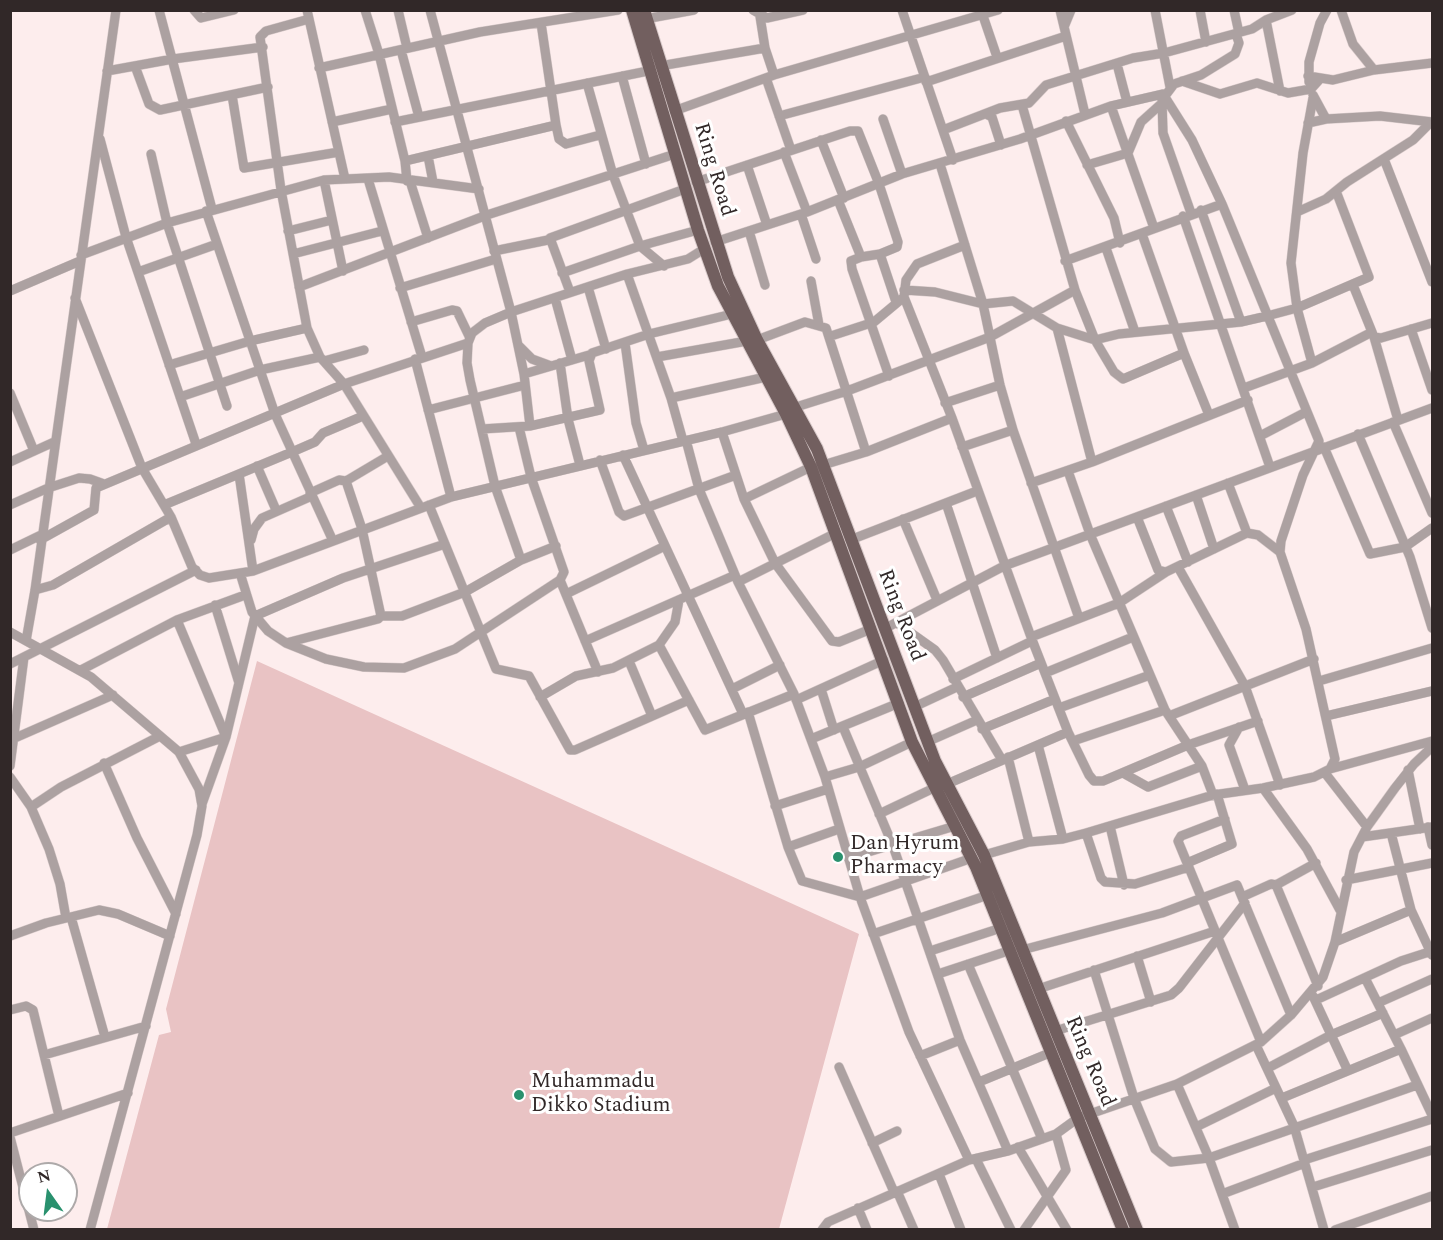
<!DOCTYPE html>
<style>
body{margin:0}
#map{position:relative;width:1443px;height:1240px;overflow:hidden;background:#fdeded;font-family:Spectral,serif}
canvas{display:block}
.frame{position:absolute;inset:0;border:12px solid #312828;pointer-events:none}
.north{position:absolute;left:18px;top:1162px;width:60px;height:60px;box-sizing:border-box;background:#fff;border:2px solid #ada9a9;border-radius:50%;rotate:346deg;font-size:16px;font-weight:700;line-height:24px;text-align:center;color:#312828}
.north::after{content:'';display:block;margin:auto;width:21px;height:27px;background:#29916e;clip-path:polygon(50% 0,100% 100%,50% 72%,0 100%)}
</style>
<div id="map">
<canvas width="1443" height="1240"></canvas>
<div class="frame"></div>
<div class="north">N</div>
</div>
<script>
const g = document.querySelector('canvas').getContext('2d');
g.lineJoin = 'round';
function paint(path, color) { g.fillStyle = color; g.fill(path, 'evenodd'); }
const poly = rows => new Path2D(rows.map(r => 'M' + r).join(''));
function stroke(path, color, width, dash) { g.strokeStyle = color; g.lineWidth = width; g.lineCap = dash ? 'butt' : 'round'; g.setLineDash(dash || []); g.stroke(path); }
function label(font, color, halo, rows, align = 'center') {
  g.font = font + ' Spectral,serif'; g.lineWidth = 6; g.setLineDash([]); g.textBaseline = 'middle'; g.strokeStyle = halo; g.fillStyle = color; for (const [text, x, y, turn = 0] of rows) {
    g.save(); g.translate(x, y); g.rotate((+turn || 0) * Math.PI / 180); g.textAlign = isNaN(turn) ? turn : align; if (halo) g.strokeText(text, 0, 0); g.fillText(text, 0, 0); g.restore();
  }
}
const green = poly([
 [257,661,859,934,779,1229,107,1229,159,1035,171,1032,166,1009]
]);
const minor = poly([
 [159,10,212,209],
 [194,10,201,18,234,10],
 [307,10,345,179],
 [365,10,379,54,405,161,407,181],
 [398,10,407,48],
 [430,10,511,312,524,374,530,426],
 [753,10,767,18,803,10],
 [759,10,765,48,774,75],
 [902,10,953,160],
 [981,10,997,57],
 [1060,10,1085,114],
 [1155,10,1170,87],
 [1200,10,1206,42],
 [1234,10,1239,33],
 [1341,10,1353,44,1374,70],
 [309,19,266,31,260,37,281,190,307,328,320,357,344,384,421,508],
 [645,19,694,10],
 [1266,20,1280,91],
 [1064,27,1071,10],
 [401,50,419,117],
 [1117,64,1127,102],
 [135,66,149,104,160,110,268,87],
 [660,66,765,48],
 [319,68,480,32,618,10],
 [107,71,173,59,263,47],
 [622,76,646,164],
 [1308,76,1333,80,1374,70,1432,63],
 [766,78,791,150],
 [1182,81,1220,94,1257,83,1288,93,1311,89,1320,79],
 [926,82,1066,36],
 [1309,82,1309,62,1320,23,1327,10],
 [587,83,613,175,640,246,664,266],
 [232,95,244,168,339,152],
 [1313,95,1326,119],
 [1022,105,1075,290,1095,340,1114,372,1123,379,1184,353,1142,234],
 [1111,106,1154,228],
 [674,111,774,75,998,10],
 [988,115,992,117,1001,145],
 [779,116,925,77],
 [883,119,902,174],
 [1066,121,1114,218,1120,243],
 [332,122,392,109],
 [395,122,648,71],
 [1308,123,1326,119,1380,116,1432,122],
 [556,125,559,139,566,144,600,135],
 [943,130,1000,108,1029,103,1046,85,1133,58,1164,53,1252,29,1266,20,1292,10],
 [100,139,126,237,196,444],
 [821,140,844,198],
 [784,152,807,212],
 [151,154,167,223,227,406],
 [428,156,433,182],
 [1384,159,1432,282],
 [405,161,556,125,541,23],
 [940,164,983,304,1000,385,1013,430,1079,618],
 [747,165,767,225],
 [1087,165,1128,153,1141,122,1161,104],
 [368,179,422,357],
 [324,180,343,271],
 [410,181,428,238],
 [696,182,850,131,858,131,879,184,898,242,897,247,880,254,861,257,838,200],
 [1201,210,1241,322],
 [206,211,275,414,333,541],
 [1297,212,1326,199,1347,182,1413,140,1431,122],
 [1191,213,1163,133,1162,100,1174,84,1201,75,1235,54,1239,43,1236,34],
 [801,214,816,259],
 [1183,216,1270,467],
 [288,231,332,220],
 [749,231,765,285],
 [715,242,807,212,902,174,1020,139,1111,106,1163,94],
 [965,245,917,264,906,280,904,297,952,418,1031,637,1068,732,1089,775,1094,781,1103,781,1188,745,1258,721],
 [1106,248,1135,332],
 [494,251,548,240],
 [293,254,382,231],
 [880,254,896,302],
 [81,255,167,223,324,180,389,177,479,189],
 [861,257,851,261,852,269,889,376],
 [1065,261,1222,204],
 [138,272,217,244],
 [562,273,640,246,698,230],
 [627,274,671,398,683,441],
 [811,281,819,325],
 [1353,285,1374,337,1381,338,1432,323],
 [299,287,487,215,675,154],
 [588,287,606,349],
 [400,288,496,259],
 [904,290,935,292,983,304,1013,301,1057,328,1095,340,1119,334,1241,322,1267,316,1297,308,1369,277,1336,191],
 [10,291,80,261],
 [570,292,550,238,685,189],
 [75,298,142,468,171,517,192,567,200,575,209,578,253,571,451,497,722,432,786,414],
 [555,298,572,360],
 [411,322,452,310,457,311,470,338],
 [1057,328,1092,462],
 [1411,329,1432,390],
 [831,336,874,322,904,297],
 [1374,337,1398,420],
 [757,340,805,322,826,328,866,452],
 [625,343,636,423,644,450],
 [518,345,532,359,551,366],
 [1184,353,1209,415],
 [657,357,747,341],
 [415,359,451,497],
 [324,361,364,350],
 [560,363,568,419,580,465],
 [1312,363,1297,308,1291,263,1303,153,1313,98],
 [169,365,250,341,307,328],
 [524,374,589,355],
 [1244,388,1312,363,1372,332],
 [10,393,34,451],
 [180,397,260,370,320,357],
 [671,398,766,377],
 [945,403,1000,385],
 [796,407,847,391,990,337,1075,290],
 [428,410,525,385],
 [1393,422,1432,513],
 [519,427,531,477,564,572,560,580],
 [482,429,530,426,600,410,589,361,592,353,649,334,732,314],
 [722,432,744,499,775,563,832,641,839,642,871,629],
 [1358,434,1410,557,1432,628],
 [1260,436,1306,412],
 [686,440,699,489,738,582,794,694,825,777,860,897,909,1032,969,1160],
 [962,447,1013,430],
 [1324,447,1370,554,1405,547,1432,528],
 [623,455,743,714],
 [600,460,619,512,624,516,736,475],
 [10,462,54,442],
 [823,465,866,452,952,418],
 [257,466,276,510],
 [1068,471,1090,534,1165,710,1202,766,1213,795],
 [239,474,253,571],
 [1031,483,1092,462,1248,400],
 [1228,483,1247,533],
 [310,493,339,480,346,481,388,456],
 [1196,495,1214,549],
 [744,499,811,467],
 [946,503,997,658],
 [10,505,48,488,79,478,90,479,104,484],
 [164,505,292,452,315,442,323,433,363,416],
 [429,505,496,669,529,676,570,750,575,750,689,700],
 [1166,506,1188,562],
 [1137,517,1158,570,1166,572],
 [903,519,937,600],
 [40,540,94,510,96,488,344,384,468,343],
 [251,540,254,529,262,518,312,496],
 [850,540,977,491],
 [10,550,41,535],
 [521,560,495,486,470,380,467,363,468,343,472,333,485,323,511,312,627,274,688,259,704,249],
 [1178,567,1245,686,1280,785],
 [240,573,252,612,268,631,286,643,326,659,364,667,404,668,455,649,560,580,598,672],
 [738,582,836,533],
 [35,590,53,585,171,517],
 [566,594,665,546],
 [215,605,239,683],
 [381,616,402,616,465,592,521,560,556,546],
 [177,620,226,737],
 [897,623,935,650,943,660,1002,760],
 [884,629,1004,566,1432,408],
 [10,632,91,677,179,752,199,789,202,806,197,835,90,1230],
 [1031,637,1119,603,1166,572,1247,533,1258,535,1280,552],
 [26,641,35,590,116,10],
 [585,641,735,575],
 [286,643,378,619,381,616,362,529,346,481],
 [659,645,705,730,794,694],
 [629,661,652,716],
 [10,664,196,570],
 [81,670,177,620,245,595],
 [1045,673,1133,637],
 [953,679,1032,641],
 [1319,681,1432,648],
 [732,689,780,665],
 [821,689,834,730],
 [540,697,576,676,613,668,659,645,675,622,679,600],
 [963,697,1041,663],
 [796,700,884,660],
 [914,707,957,687],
 [1059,708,1150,675],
 [748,712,788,847,802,881,860,897,972,858],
 [1169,716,1314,659],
 [1326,716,1432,691],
 [843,727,893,846,960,1040,1008,1151],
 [1239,727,1229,745,1245,790],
 [982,729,1055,699],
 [15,738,113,695],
 [811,739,899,703],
 [1073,741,1165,710],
 [927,742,977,720],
 [1038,745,1063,839],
 [179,752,226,737],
 [1008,757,1029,842],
 [104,763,137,838,176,914],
 [10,766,24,657],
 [1330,769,1432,741],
 [1408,770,1420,829],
 [1123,773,1148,787,1202,766],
 [1325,773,1367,827],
 [10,777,31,807,49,849,60,884,66,918],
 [825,777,859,767,912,742],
 [947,784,1068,732],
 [1263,788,1307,849,1340,910],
 [202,804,226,737,255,616,343,578,445,544],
 [775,806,828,789],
 [31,807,61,787,160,736],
 [879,814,934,788],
 [1225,819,1181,836,1178,841,1261,1042],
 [1110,826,1124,885],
 [1428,827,1432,845],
 [1086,833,1101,878,1105,882,1135,884,1189,867],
 [1391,833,1411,910,1432,955],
 [1362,837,1432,827],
 [788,847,839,829],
 [984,855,1029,842,1063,839,1086,833,1213,795,1263,788,1314,777,1330,769,1335,759,1306,629,1280,552,1281,541,1303,475,1319,441,1222,204,1192,140,1163,94],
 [848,858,955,826],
 [1187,863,1232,844,1217,794],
 [1346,880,1432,863],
 [1276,885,1316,863],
 [1242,897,1271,884,1276,885,1318,986],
 [71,917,105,1037],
 [873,934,988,895],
 [10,936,46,923,99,910,118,914,170,936],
 [1335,942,1411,910],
 [1022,950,1162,913,1237,885,1291,1015],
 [930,951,1001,928],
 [1137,956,1151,1002],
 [968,964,1042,1139],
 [1094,970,1134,1098,1155,1149,1171,1162,1209,1158,1417,1085],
 [938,974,1011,950],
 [1038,989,1215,931],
 [1313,996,1347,1069],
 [1316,1000,1401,961,1432,951],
 [1378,1003,1432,979],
 [10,1010,26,1006,33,1010,59,1116],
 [1055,1031,1171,995,1179,988,1245,903],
 [1394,1035,1432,1018],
 [1256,1045,1294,1126,1324,1230],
 [1401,1049,1432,1115],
 [44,1055,146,1026],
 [920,1056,960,1040],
 [839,1067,894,1192],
 [1268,1068,1331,1035,1383,1013],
 [979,1082,1052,1052],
 [1177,1084,1209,1158,1235,1230],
 [1282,1098,1401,1049,1365,978],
 [1196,1127,1276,1088],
 [10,1133,128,1093],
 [10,1137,34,1230],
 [872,1143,897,1131],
 [1018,1147,1067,1230],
 [976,1159,1011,1230],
 [1304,1160,1432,1119],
 [939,1174,961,1230],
 [1313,1187,1432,1150],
 [897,1191,914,1230],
 [1222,1194,1305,1163],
 [858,1208,867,1230],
 [822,1230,828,1222,969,1160,1008,1151,1056,1134,1078,1118,1177,1084,1261,1042,1291,1015,1323,977,1335,942,1354,852,1367,827,1395,788,1414,764,1432,747],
 [1024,1230,1066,1170,1056,1134],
 [1335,1230,1432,1196]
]);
const major = poly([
 [632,10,698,230,718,286,786,414,811,467,912,742,976,867,1123,1230],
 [644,10,728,277,757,340,817,449,935,761,984,855,1137,1230]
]);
const markers = [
 [838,857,6,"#29916e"],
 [519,1095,6,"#29916e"]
];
const streetNames = [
 ["Ring Road",713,170,73],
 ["Ring Road",900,616,69],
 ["Ring Road",1089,1062,67]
];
const poiNames = [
 ["Dan Hyrum",850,845],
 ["Pharmacy",850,869],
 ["Muhammadu",531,1083],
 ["Dikko Stadium",531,1107]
];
paint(green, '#e9c3c4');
stroke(minor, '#d8caca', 10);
stroke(major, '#d8caca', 14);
stroke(minor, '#aca1a1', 9);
stroke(major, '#725f5f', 12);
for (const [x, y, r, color] of markers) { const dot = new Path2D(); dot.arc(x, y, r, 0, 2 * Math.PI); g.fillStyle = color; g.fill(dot); stroke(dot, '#fff', 2); }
label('21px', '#312828', '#fff', streetNames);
label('21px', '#312828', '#fff', poiNames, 'left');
</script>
